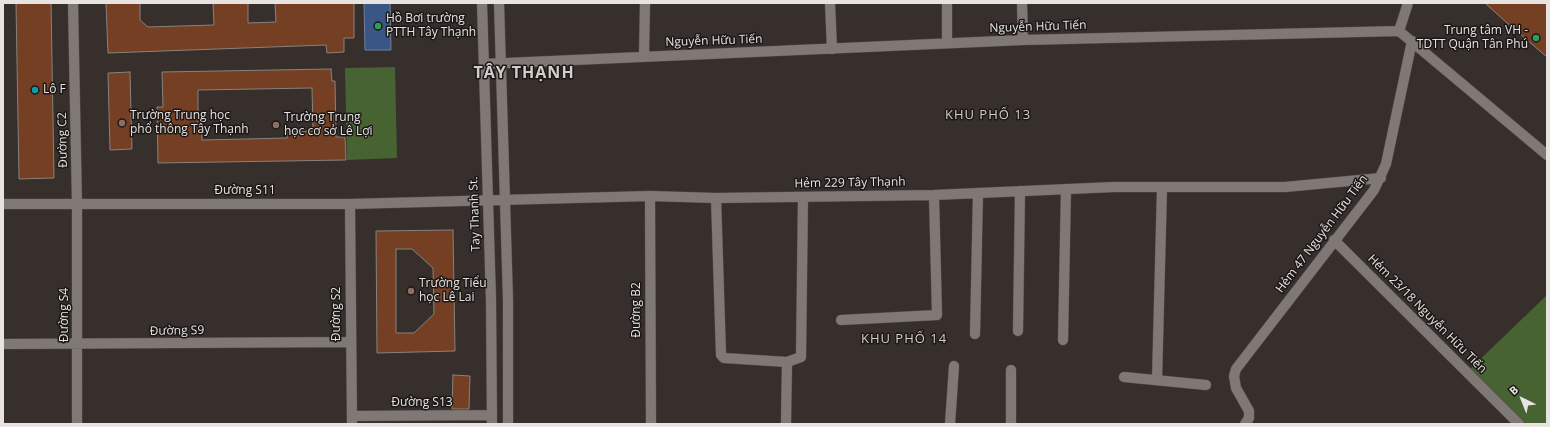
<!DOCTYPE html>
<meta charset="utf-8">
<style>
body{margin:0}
#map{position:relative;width:1550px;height:427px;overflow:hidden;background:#362f2c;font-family:"Open Sans",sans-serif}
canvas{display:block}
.frame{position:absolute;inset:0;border:4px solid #e7e3e1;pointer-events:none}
.north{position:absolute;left:1502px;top:379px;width:40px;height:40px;-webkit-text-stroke:3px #1b1817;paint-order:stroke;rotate:317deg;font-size:11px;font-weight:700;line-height:16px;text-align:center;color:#e7e3e1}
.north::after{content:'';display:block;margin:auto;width:14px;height:18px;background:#e7e3e1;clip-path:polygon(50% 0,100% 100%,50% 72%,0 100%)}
</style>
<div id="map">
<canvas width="1550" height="427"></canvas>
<div class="frame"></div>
<div class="north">B</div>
</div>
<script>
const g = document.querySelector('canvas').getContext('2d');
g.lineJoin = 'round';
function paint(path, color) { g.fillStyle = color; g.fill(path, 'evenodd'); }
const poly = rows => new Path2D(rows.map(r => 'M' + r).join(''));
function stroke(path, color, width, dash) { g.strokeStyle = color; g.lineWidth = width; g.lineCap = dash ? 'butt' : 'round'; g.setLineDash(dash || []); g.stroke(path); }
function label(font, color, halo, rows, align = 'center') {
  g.font = font + ' "Open Sans",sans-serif'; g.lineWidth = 3; g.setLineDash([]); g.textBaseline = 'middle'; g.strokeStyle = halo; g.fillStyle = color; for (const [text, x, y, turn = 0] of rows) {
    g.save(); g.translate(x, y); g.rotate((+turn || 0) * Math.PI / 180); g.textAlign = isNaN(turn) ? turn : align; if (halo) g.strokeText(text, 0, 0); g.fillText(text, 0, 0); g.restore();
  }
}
const green = poly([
 [395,67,397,158,347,160,345,68],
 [1547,295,1547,424,1525,424,1470,369]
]);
const water = poly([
 [364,3,390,3,391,50,365,50,364,3]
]);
const building = poly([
 [16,3,51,3,54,178,19,179,16,3],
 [106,3,140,3,140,20,148,27,214,25,213,3,248,3,248,23,276,22,275,3,354,3,354,38,344,38,344,52,327,53,326,45,108,53,106,3],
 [1485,3,1547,3,1547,57,1507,23,1485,3],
 [331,69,332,81,335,81,336,137,345,137,346,160,158,163,157,107,163,107,162,72,331,69],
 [312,88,313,131,287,132,287,138,202,140,202,127,198,128,198,90,312,88],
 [130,72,132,149,110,150,108,73,130,72],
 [453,230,455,351,377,353,376,231,453,230],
 [396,249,412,249,433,268,434,314,414,333,396,333,396,249],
 [453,375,470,376,469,409,452,409,453,375]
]);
const minor = poly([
 [73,3,77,205,77,424],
 [482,3,491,300,492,424],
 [499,3,508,300,508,424],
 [830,3,832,49],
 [947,3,947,43],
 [1022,3,1023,40],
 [1399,31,1408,3],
 [644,56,645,3],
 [484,64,1023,40,1399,31,1547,155],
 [650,196,651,424],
 [716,198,721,355,724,358,787,362,801,357,803,197],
 [3,204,350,204,650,196,716,198,934,195,1114,187,1285,187,1381,178],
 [350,204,352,424],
 [1334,240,1519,424],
 [841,320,937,315,934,195],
 [1018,331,1020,191],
 [975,334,978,193],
 [1063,340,1066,189],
 [3,344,350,342],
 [1124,377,1206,385],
 [1157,380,1162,188],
 [352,416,492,415],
 [786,424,787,362],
 [950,424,954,366],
 [1011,424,1011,370],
 [1245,424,1249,418,1249,411,1236,388,1234,376,1236,369,1374,190,1386,164,1412,41]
]);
const markers = [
 [378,26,4,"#2e9e5b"],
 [1536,38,4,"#2e9e5b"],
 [35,90,4,"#0f9aa8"],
 [122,123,4,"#8d6e63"],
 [276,125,4,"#8d6e63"],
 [411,291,4,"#8d6e63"]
];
const poiNames = [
 ["Hồ Bơi trường",386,19],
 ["PTTH Tây Thạnh",386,33],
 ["Trung tâm VH -",1528,31,"right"],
 ["TDTT Quận Tân Phú",1528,45,"right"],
 ["Lô F",43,90],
 ["Trường Trung học",130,116],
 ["phổ thông Tây Thạnh",130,130],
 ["Trường Trung",284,118],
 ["học cơ sở Lê Lợi",284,132],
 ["Trường Tiểu",419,284],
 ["học Lê Lai",419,298]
];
const streetNames = [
 ["Nguyễn Hữu Tiến",1038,27,-2],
 ["Nguyễn Hữu Tiến",714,41,-2],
 ["Đường C2",63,140,-91],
 ["Hẻm 229 Tây Thạnh",850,183,-1],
 ["Đường S11",245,191],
 ["Tay Thanh St.",475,214,-92],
 ["Hẻm 47 Nguyễn Hữu Tiến",1322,234,-53],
 ["Đường B2",637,310,-90],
 ["Đường S2",337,314,-90],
 ["Hẻm 23/18 Nguyễn Hữu Tiến",1427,314,45],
 ["Đường S4",65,315,-90],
 ["Đường S9",177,331,-1],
 ["Đường S13",422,403]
];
const neighbourhoodNames = [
 ["KHU PHỐ 13",988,115],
 ["KHU PHỐ 14",904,339]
];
const districtNames = [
 ["TÂY THẠNH",524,73]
];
paint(green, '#476332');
paint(water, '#395685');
stroke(water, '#6d80a1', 1);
paint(building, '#753f23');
stroke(building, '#89827e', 1);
stroke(minor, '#524c4a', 11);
stroke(minor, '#807875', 10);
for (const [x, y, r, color] of markers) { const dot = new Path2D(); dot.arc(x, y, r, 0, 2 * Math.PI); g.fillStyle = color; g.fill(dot); stroke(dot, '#1b1817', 1.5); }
label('12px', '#e7e3e1', '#1b1817', poiNames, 'left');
label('12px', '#e7e3e1', '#1b1817', streetNames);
g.letterSpacing = '1px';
label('13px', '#d5cdc9', '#1b1817', neighbourhoodNames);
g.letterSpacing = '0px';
g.letterSpacing = '1px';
label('bold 16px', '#d5cdc9', '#1b1817', districtNames);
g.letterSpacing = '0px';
</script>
